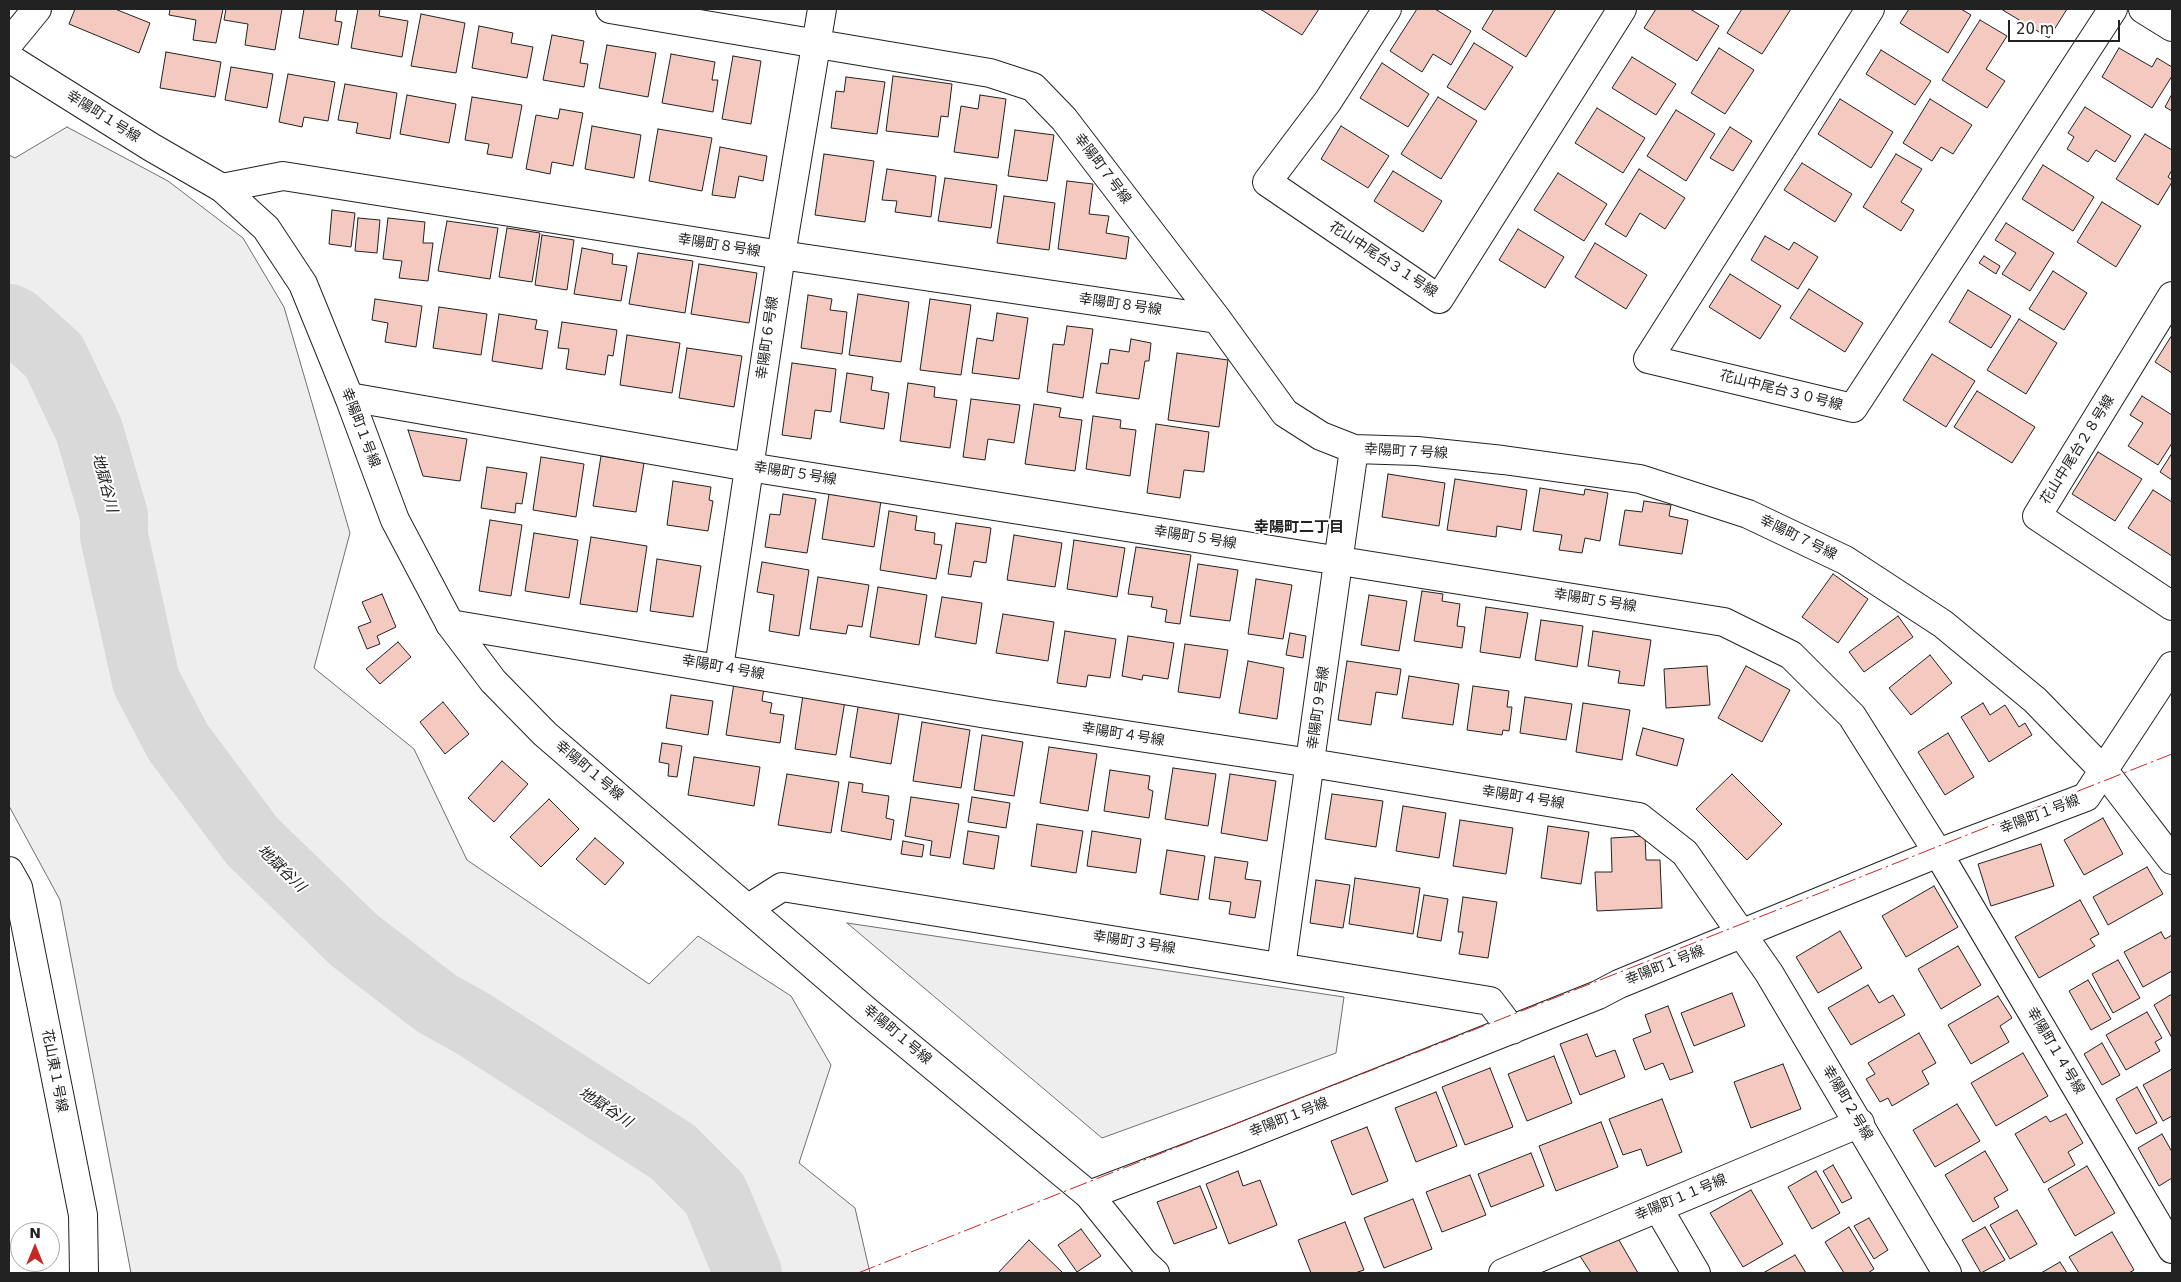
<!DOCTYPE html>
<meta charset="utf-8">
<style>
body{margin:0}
#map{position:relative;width:2181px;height:1282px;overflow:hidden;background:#fff;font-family:"DejaVu Sans",sans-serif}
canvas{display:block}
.frame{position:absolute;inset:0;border:10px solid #222;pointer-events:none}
.north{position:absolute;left:10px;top:1222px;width:50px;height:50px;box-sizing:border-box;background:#fff;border:1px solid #a7a7a7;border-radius:50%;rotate:0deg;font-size:14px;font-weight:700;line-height:20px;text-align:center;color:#222}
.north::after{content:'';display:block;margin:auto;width:18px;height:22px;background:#c62828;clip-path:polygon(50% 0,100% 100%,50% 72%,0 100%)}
.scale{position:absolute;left:2008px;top:20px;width:112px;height:22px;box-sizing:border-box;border:2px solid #222;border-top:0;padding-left:6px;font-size:15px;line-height:18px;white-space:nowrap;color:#222;-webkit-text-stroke:4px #fff;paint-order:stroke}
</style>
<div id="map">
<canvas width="2181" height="1282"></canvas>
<div class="frame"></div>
<div class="north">N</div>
<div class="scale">20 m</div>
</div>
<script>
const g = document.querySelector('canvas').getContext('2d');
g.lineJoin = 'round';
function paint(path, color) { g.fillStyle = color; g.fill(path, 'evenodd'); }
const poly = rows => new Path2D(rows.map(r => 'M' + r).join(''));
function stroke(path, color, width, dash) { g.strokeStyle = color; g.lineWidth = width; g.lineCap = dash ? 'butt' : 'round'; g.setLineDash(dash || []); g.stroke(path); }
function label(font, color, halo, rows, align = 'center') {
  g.font = font + ' "DejaVu Sans","Noto Sans JP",sans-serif'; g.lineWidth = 4; g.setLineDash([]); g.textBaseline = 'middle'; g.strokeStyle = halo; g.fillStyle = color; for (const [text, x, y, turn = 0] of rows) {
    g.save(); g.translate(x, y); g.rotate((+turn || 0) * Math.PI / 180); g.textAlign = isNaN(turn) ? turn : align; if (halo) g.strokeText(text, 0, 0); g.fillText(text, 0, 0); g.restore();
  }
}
const green = poly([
 [67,127,168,181,243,238,284,307,350,533,314,668,414,749,467,860,649,984,698,936,791,996,831,1065,799,1163,855,1208,870,1273,131,1273,60,900,9,806,9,155,15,158,67,127],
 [847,923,1344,997,1336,1053,1102,1138,847,923]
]);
const river = poly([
 [9,318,15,321,54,356,89,430,114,516,114,536,146,681,178,742,252,841,354,940,436,1003,475,1025,673,1152,715,1194,748,1273]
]);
const building = poly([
 [75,9,115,9,150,23,139,53,69,24,75,9],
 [170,9,223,9,216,43,193,40,196,20,169,15,170,9],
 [226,9,282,9,275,50,245,45,248,24,224,20,226,9],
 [304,9,337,9,335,21,342,22,338,45,299,38,304,9],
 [358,9,380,9,379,16,408,21,402,57,351,48,358,9],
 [1260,9,1319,9,1302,35,1260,9],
 [1417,9,1435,9,1471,31,1451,65,1433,54,1422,72,1390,51,1417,9],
 [1494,9,1556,9,1526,57,1482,29,1494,9],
 [1656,9,1690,9,1719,26,1697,61,1644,28,1656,9],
 [1742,9,1791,9,1762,54,1727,33,1742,9],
 [1909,9,1961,9,1971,15,1948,53,1900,23,1909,9],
 [2001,9,2067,9,2049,38,2001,9],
 [421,14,465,23,456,73,411,66,421,14],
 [1980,20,2007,36,1986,69,2005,81,1987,108,1942,80,1980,20],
 [479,26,513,33,511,43,533,47,527,78,472,68,479,26],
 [552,35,584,41,580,63,588,64,584,87,543,80,552,35],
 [1474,43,1513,67,1485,110,1447,87,1474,43],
 [607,45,656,53,648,97,599,88,607,45],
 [1719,48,1754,70,1725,114,1691,93,1719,48],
 [2119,48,2152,67,2157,58,2172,67,2172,76,2152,108,2102,77,2119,48],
 [1881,50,1931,81,1915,105,1866,74,1881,50],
 [166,52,221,62,215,97,160,88,166,52],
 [671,54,715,62,712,80,718,80,713,112,662,103,671,54],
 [733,56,761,61,751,124,722,119,733,56],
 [1632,57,1676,84,1656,115,1612,88,1632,57],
 [1382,63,1429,94,1408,127,1360,98,1382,63],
 [231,67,273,74,267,108,225,100,231,67],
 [288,74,335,82,328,121,304,117,302,127,279,122,288,74],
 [893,76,952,84,948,117,941,116,938,137,886,131,893,76],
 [846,77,885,82,877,134,831,128,836,91,844,92,846,77],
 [345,84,397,93,390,139,356,133,358,123,338,120,345,84],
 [2172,94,2172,111,2165,107,2172,94],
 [407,95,456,104,449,143,400,134,407,95],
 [980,95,1006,99,998,158,954,152,961,106,978,109,980,95],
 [472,97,522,105,512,158,487,154,489,144,465,140,472,97],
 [1438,97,1477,121,1441,179,1401,154,1438,97],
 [1840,99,1893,132,1871,168,1818,134,1840,99],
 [1930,99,1972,125,1953,154,1941,147,1932,161,1903,143,1930,99],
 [2085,107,2131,136,2115,162,2096,150,2088,162,2067,149,2074,137,2068,133,2085,107],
 [1597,108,1645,138,1623,173,1575,143,1597,108],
 [560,109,583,113,573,166,552,162,550,174,526,169,536,115,558,119,560,109],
 [1676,110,1715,134,1686,181,1647,156,1676,110],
 [592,126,641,135,634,178,585,169,592,126],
 [1341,126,1389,156,1368,188,1321,159,1341,126],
 [1730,127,1752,141,1733,171,1710,158,1730,127],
 [658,129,712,138,702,191,649,181,658,129],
 [1015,130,1054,135,1047,181,1008,176,1015,130],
 [2145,134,2172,150,2172,170,2168,177,2172,180,2172,182,2158,205,2116,179,2145,134],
 [720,147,767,156,763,181,739,176,735,198,712,195,720,147],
 [824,154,874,161,865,222,815,215,824,154],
 [1896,154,1922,169,1901,202,1914,210,1901,231,1863,207,1896,154],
 [1802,163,1852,194,1835,222,1784,190,1802,163],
 [2043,165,2094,197,2073,231,2022,199,2043,165],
 [887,169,936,176,931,217,895,212,897,201,882,200,887,169],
 [1639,169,1685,198,1665,229,1640,213,1626,237,1605,224,1639,169],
 [1393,171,1442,201,1423,232,1374,201,1393,171],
 [1558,173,1607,204,1584,241,1534,210,1558,173],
 [945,178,997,185,991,228,938,221,945,178],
 [1067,181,1093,184,1089,214,1109,216,1106,233,1129,237,1126,259,1058,249,1067,181],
 [1004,196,1055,203,1049,250,997,243,1004,196],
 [2102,202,2141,226,2116,267,2077,242,2102,202],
 [332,210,355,213,351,247,329,244,332,210],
 [358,218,380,220,377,253,355,251,358,218],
 [388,218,425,222,423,243,433,243,428,281,399,278,402,261,383,259,388,218],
 [447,221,498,228,490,279,438,271,447,221],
 [2006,223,2054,253,2030,291,2002,274,2016,253,1995,240,2006,223],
 [507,228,540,233,532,282,499,277,507,228],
 [1518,229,1564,257,1545,288,1499,260,1518,229],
 [542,235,574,240,567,290,535,285,542,235],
 [1765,236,1789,250,1794,242,1818,257,1798,289,1751,260,1765,236],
 [1595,243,1647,275,1626,309,1575,277,1595,243],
 [582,248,613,254,612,264,627,266,621,301,574,294,582,248],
 [638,253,693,261,685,313,629,304,638,253],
 [1984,256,2000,266,1996,274,1979,263,1984,256],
 [699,264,757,273,749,323,691,314,699,264],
 [2053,271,2087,293,2064,330,2029,309,2053,271],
 [1730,274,1781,306,1760,339,1709,307,1730,274],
 [1809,289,1863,323,1845,352,1790,318,1809,289],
 [1968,290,2011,316,1991,348,1949,322,1968,290],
 [858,294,909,302,901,362,849,355,858,294],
 [808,295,832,299,830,310,847,312,842,354,801,348,808,295],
 [375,299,422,306,416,347,385,342,388,323,372,320,375,299],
 [930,299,971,305,961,375,920,370,930,299],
 [439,307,487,314,481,355,433,348,439,307],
 [997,313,1028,318,1019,379,972,373,977,338,993,341,997,313],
 [499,314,537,320,535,329,548,331,542,369,492,361,499,314],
 [2019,319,2057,343,2026,394,1987,370,2019,319],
 [562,322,617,330,613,356,608,355,605,375,566,369,569,349,558,348,562,322],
 [1067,326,1093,329,1083,398,1047,392,1053,344,1064,345,1067,326],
 [627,335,680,343,672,393,620,385,627,335],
 [2172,335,2172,373,2155,362,2172,335],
 [1131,339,1151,343,1149,361,1145,361,1139,399,1096,393,1101,363,1108,364,1110,349,1129,352,1131,339],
 [687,348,742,356,734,407,679,398,687,348],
 [1177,353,1228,360,1219,427,1168,420,1177,353],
 [1932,354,1975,381,1946,427,1903,400,1932,354],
 [792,363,836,369,831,412,815,410,811,439,782,435,792,363],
 [847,373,873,377,871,390,889,393,884,429,840,422,847,373],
 [908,383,935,387,934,397,957,400,950,448,900,441,908,383],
 [1977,391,2035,427,2012,463,1954,427,1977,391],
 [2142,396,2172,415,2172,443,2158,465,2128,446,2143,423,2130,415,2142,396],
 [971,399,1020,405,1014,443,988,439,985,460,963,457,971,399],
 [1034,404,1061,408,1059,417,1082,420,1075,471,1025,464,1034,404],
 [1093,416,1121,420,1120,428,1136,430,1130,476,1086,469,1093,416],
 [1156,424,1209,432,1204,472,1184,470,1180,498,1147,493,1156,424],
 [408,430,467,439,460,481,423,476,408,430],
 [2098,452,2142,479,2115,521,2072,494,2098,452],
 [2172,453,2172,480,2160,472,2172,453],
 [601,456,644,463,636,512,593,506,601,456],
 [541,457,584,464,576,517,533,510,541,457],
 [487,467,527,473,522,504,516,503,515,513,481,508,487,467],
 [1388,474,1445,483,1439,526,1382,517,1388,474],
 [1455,479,1527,490,1521,530,1497,526,1496,537,1447,530,1455,479],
 [673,481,711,487,709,500,713,501,708,531,667,525,673,481],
 [1540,488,1584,495,1585,489,1608,493,1600,541,1585,538,1582,553,1559,550,1562,535,1533,531,1540,488],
 [2153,490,2172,502,2172,556,2128,528,2153,490],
 [783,494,816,499,807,553,765,547,770,514,780,515,783,494],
 [829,494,881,501,874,547,822,539,829,494],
 [1644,501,1671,505,1669,516,1688,520,1682,554,1619,545,1625,510,1642,512,1644,501],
 [889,511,917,516,915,530,935,533,934,544,942,545,936,579,880,570,889,511],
 [490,520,522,525,511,596,479,591,490,520],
 [956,523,991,528,986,563,974,561,971,577,948,574,956,523],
 [534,533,578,540,569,598,525,591,534,533],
 [1014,535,1062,543,1055,587,1007,580,1014,535],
 [591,537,647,546,637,612,580,604,591,537],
 [1074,540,1125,548,1117,597,1067,589,1074,540],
 [1136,547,1191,555,1180,624,1165,622,1167,610,1151,607,1153,597,1128,594,1136,547],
 [657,559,701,566,693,617,650,611,657,559],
 [762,562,809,570,799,636,769,631,774,595,757,592,762,562],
 [1198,564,1238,570,1230,621,1190,616,1198,564],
 [1833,574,1868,599,1838,643,1802,617,1833,574],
 [818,577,869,585,862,627,848,625,846,634,810,629,818,577],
 [1256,579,1292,585,1283,639,1248,634,1256,579],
 [878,587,927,595,919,645,870,637,878,587],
 [1422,591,1443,594,1442,601,1460,604,1457,626,1465,627,1462,648,1414,641,1422,591],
 [382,594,396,627,377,636,380,644,367,649,358,627,371,622,362,602,382,594],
 [1369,595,1407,601,1399,651,1361,645,1369,595],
 [942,597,982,603,976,644,935,637,942,597],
 [1486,607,1528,613,1520,658,1480,652,1486,607],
 [1003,614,1054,622,1048,661,996,653,1003,614],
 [1898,616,1913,637,1864,672,1849,652,1898,616],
 [1541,620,1583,626,1577,667,1535,660,1541,620],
 [1065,631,1116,639,1110,678,1088,675,1086,687,1057,683,1065,631],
 [1593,631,1651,640,1644,686,1618,683,1620,671,1588,666,1593,631],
 [1290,633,1306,636,1303,658,1286,655,1290,633],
 [1128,636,1174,643,1168,679,1143,675,1142,680,1122,676,1128,636],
 [398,642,411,657,380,684,366,669,398,642],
 [1185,644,1228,650,1220,698,1178,692,1185,644],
 [1930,655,1952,683,1911,715,1889,688,1930,655],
 [1248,661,1284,668,1277,719,1239,713,1248,661],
 [1347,661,1401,669,1397,695,1376,692,1371,725,1338,720,1347,661],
 [1707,666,1710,705,1666,708,1664,669,1707,666],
 [1746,666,1790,690,1762,742,1718,718,1746,666],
 [1409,676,1459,684,1453,725,1402,718,1409,676],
 [734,683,764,688,762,701,772,703,770,713,784,715,780,743,726,735,734,683],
 [1473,686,1509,691,1507,707,1512,707,1509,731,1503,730,1502,735,1467,730,1473,686],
 [671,695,713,701,708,735,666,728,671,695],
 [803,695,845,701,836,755,795,749,803,695],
 [1525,697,1572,704,1566,740,1520,733,1525,697],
 [859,701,900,708,891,764,850,757,859,701],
 [443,702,469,734,445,754,420,722,443,702],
 [1583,703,1630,710,1622,760,1576,752,1583,703],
 [1983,703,1990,715,2005,705,2019,727,2025,723,2032,735,1989,762,1961,717,1983,703],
 [922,722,970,730,961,788,913,781,922,722],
 [1643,728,1684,739,1677,766,1636,755,1643,728],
 [1948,733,1974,777,1945,795,1918,752,1948,733],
 [982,735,1023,742,1014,796,974,790,982,735],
 [662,743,682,746,677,777,668,776,669,764,659,762,662,743],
 [1049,747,1097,754,1088,811,1040,803,1049,747],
 [694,757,760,767,754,806,688,795,694,757],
 [502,761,528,784,494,822,468,798,502,761],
 [1173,768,1216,774,1208,826,1165,819,1173,768],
 [1110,770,1150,776,1148,789,1153,791,1149,818,1104,811,1110,770],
 [787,774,839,782,831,833,778,825,787,774],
 [1230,774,1276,781,1267,841,1221,833,1230,774],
 [1732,774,1782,824,1747,860,1696,809,1732,774],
 [849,782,863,784,862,792,889,796,886,818,894,820,891,840,841,831,849,782],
 [1332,794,1383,801,1376,847,1325,839,1332,794],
 [911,797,959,804,950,858,930,855,932,841,905,836,911,797],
 [972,797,1010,803,1006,828,968,822,972,797],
 [549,799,579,829,541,867,510,837,549,799],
 [1403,806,1446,813,1439,858,1396,851,1403,806],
 [2103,818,2123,854,2084,875,2064,840,2103,818],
 [1460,820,1513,828,1506,874,1453,866,1460,820],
 [1037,824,1083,831,1076,873,1031,866,1037,824],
 [1548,826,1589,832,1581,884,1541,878,1548,826],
 [968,831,999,836,994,869,963,864,968,831],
 [1092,831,1141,839,1136,873,1087,866,1092,831],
 [1645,836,1646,860,1660,860,1662,908,1597,911,1595,872,1612,872,1611,838,1645,836],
 [595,838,624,863,605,885,576,859,595,838],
 [903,841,924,845,922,857,901,854,903,841],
 [2041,844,2054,886,1991,906,1978,864,2041,844],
 [1167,850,1205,856,1198,900,1160,894,1167,850],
 [1215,857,1248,862,1245,879,1261,881,1255,918,1229,914,1231,902,1209,899,1215,857],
 [2147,867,2163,894,2108,925,2093,897,2147,867],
 [1355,878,1420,888,1413,934,1349,924,1355,878],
 [1316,880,1350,885,1343,928,1310,923,1316,880],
 [1934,886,1958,927,1906,957,1882,916,1934,886],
 [1424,895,1448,899,1441,941,1417,937,1424,895],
 [1463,897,1497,902,1488,958,1459,954,1463,932,1458,932,1463,897],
 [2080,900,2099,934,2090,939,2095,946,2039,978,2015,937,2080,900],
 [1840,931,1862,968,1818,993,1796,957,1840,931],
 [2161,932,2165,939,2172,935,2172,971,2143,987,2124,952,2161,932],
 [1958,946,1981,985,1941,1009,1918,969,1958,946],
 [2118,960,2140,998,2113,1013,2092,974,2118,960],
 [2088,980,2111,1019,2091,1030,2069,991,2088,980],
 [1868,985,1879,1003,1893,995,1905,1015,1851,1045,1828,1008,1868,985],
 [1732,993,1745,1026,1694,1046,1681,1013,1732,993],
 [2172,994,2172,1038,2154,1005,2172,994],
 [1998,996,2012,1018,2000,1026,2009,1042,1971,1064,1948,1025,1998,996],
 [1668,1006,1693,1072,1670,1080,1663,1063,1645,1070,1633,1039,1651,1032,1645,1015,1668,1006],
 [2147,1012,2162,1038,2155,1042,2160,1051,2126,1070,2106,1035,2147,1012],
 [1919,1033,1936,1063,1922,1071,1929,1084,1892,1106,1888,1098,1880,1102,1866,1079,1875,1074,1868,1063,1919,1033],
 [1587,1034,1596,1057,1615,1050,1625,1077,1580,1095,1560,1044,1587,1034],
 [2102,1043,2120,1075,2102,1085,2084,1054,2102,1043],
 [2023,1053,2048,1096,1996,1126,1971,1083,2023,1053],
 [1554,1056,1572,1103,1527,1121,1508,1074,1554,1056],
 [1783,1064,1801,1109,1751,1128,1734,1082,1783,1064],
 [1490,1068,1513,1127,1465,1145,1442,1087,1490,1068],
 [2172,1069,2172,1116,2163,1121,2143,1085,2172,1069],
 [2137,1087,2157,1123,2136,1134,2116,1099,2137,1087],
 [1436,1092,1457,1146,1416,1162,1395,1108,1436,1092],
 [1662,1099,1682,1152,1647,1166,1641,1149,1623,1155,1609,1119,1662,1099],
 [1957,1104,1980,1141,1935,1167,1913,1130,1957,1104],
 [2066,1114,2083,1143,2068,1152,2075,1165,2044,1183,2015,1134,2046,1116,2050,1122,2066,1114],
 [1601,1122,1618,1167,1556,1191,1539,1146,1601,1122],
 [1367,1127,1388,1181,1352,1195,1331,1141,1367,1127],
 [2162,1134,2172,1152,2172,1178,2159,1186,2138,1148,2162,1134],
 [1985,1151,2008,1190,1994,1198,1999,1207,1973,1222,1945,1175,1985,1151],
 [1531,1153,1544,1186,1491,1207,1478,1174,1531,1153],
 [1833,1165,1852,1198,1842,1203,1823,1171,1833,1165],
 [2087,1166,2115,1213,2075,1236,2048,1189,2087,1166],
 [1238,1171,1243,1186,1260,1180,1277,1225,1229,1244,1206,1184,1238,1171],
 [1816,1171,1840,1213,1812,1229,1788,1187,1816,1171],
 [1470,1175,1486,1215,1442,1232,1426,1192,1470,1175],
 [1200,1186,1217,1228,1174,1244,1157,1202,1200,1186],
 [1751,1190,1783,1244,1743,1267,1710,1213,1751,1190],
 [1413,1199,1432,1249,1384,1268,1364,1218,1413,1199],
 [2017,1210,2037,1244,2010,1259,1990,1225,2017,1210],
 [1869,1218,1888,1250,1874,1259,1854,1226,1869,1218],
 [1345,1222,1364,1270,1355,1273,1311,1273,1298,1240,1345,1222],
 [1849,1227,1874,1269,1868,1273,1844,1273,1825,1242,1849,1227],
 [1985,1227,2005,1260,1981,1273,1962,1240,1985,1227],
 [1081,1229,1101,1256,1077,1272,1058,1245,1081,1229],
 [2112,1232,2134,1270,2129,1273,2079,1273,2069,1257,2112,1232],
 [1616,1235,1638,1273,1591,1273,1580,1256,1616,1235],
 [1029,1240,1063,1273,998,1273,1029,1240],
 [1795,1255,1806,1273,1763,1273,1795,1255],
 [2060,1262,2067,1273,2041,1273,2060,1262]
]);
const street = poly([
 [610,9,990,73,1033,87,1064,119,1217,319,1285,413,1321,436,1354,449,1417,451,1503,460,1640,479,1748,514,1845,560,1943,624,2035,700,2104,771,2172,860],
 [1387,9,1328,101,1267,182,1439,299,1622,9],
 [1870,9,1648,359,1853,408,2113,9],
 [2143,9,2172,27],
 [9,43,37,9],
 [222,188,283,176,781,255,1217,319],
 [2172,296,2037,516,2172,606],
 [349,397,749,467,1724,622,1791,655,1852,716,1938,853,2172,1249],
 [450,624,987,714,1311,763,1639,817,1685,853,1769,973,1947,1273],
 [719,668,781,255,822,9],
 [749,908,782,887,1490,1001,1512,1030],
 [1281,967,1354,449],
 [1658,1208,1696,1273],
 [1155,1273,1143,1262,1089,1195,1234,1140,1598,995,1619,984,1938,853,2086,797,2172,666],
 [1503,1273,1860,1123]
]);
const secondary = poly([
 [9,58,151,147,222,188,266,228,303,284,349,397,395,520,450,624,493,681,545,734,863,1008,1089,1195],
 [9,871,18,887,83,1215,84,1273]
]);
const power = poly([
 [858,1273,2172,754]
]);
const streetNames = [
 ["幸陽町１号線",103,117,32],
 ["幸陽町７号線",1102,169,53],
 ["幸陽町８号線",719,246,9],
 ["花山中尾台３１号線",1383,260,33],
 ["幸陽町８号線",1120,305,8],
 ["幸陽町６号線",768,338,-82],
 ["花山中尾台３０号線",1781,391,14],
 ["幸陽町１号線",360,428,69],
 ["花山中尾台２８号線",2078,450,-58],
 ["幸陽町７号線",1406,452,3],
 ["幸陽町５号線",795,474,9],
 ["幸陽町５号線",1195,538,9],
 ["幸陽町７号線",1798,538,26],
 ["幸陽町５号線",1595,601,9],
 ["幸陽町４号線",723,668,10],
 ["幸陽町９号線",1319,708,-82],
 ["幸陽町４号線",1123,735,9],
 ["幸陽町１号線",589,771,40],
 ["幸陽町４号線",1523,798,9],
 ["幸陽町１号線",2040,815,-21],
 ["幸陽町３号線",1134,943,9],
 ["幸陽町１号線",1665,966,-22],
 ["幸陽町１号線",897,1035,40],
 ["幸陽町１４号線",2055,1051,59],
 ["花山東１号線",54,1071,79],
 ["幸陽町２号線",1847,1103,59],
 ["幸陽町１号線",1289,1118,-22],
 ["幸陽町１１号線",1681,1198,-23]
];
const waterNames = [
 ["地獄谷川",104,483,75],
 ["地獄谷川",281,869,44],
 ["地獄谷川",605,1108,33]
];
const neighbourhoodNames = [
 ["幸陽町二丁目",1299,528]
];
paint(green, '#eee');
stroke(green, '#6f6f6f', 1);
stroke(river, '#d9d9d9', 68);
paint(building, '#f3c9c0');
stroke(building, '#222', 1);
stroke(street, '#222', 30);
stroke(secondary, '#222', 30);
stroke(street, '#fff', 28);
stroke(secondary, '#fff', 28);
stroke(power, '#c62828', 1, [18, 4, 2.5, 4]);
label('14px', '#222', '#fff', streetNames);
label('italic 15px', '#222', '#fff', waterNames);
label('bold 15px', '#222', '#fff', neighbourhoodNames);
</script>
